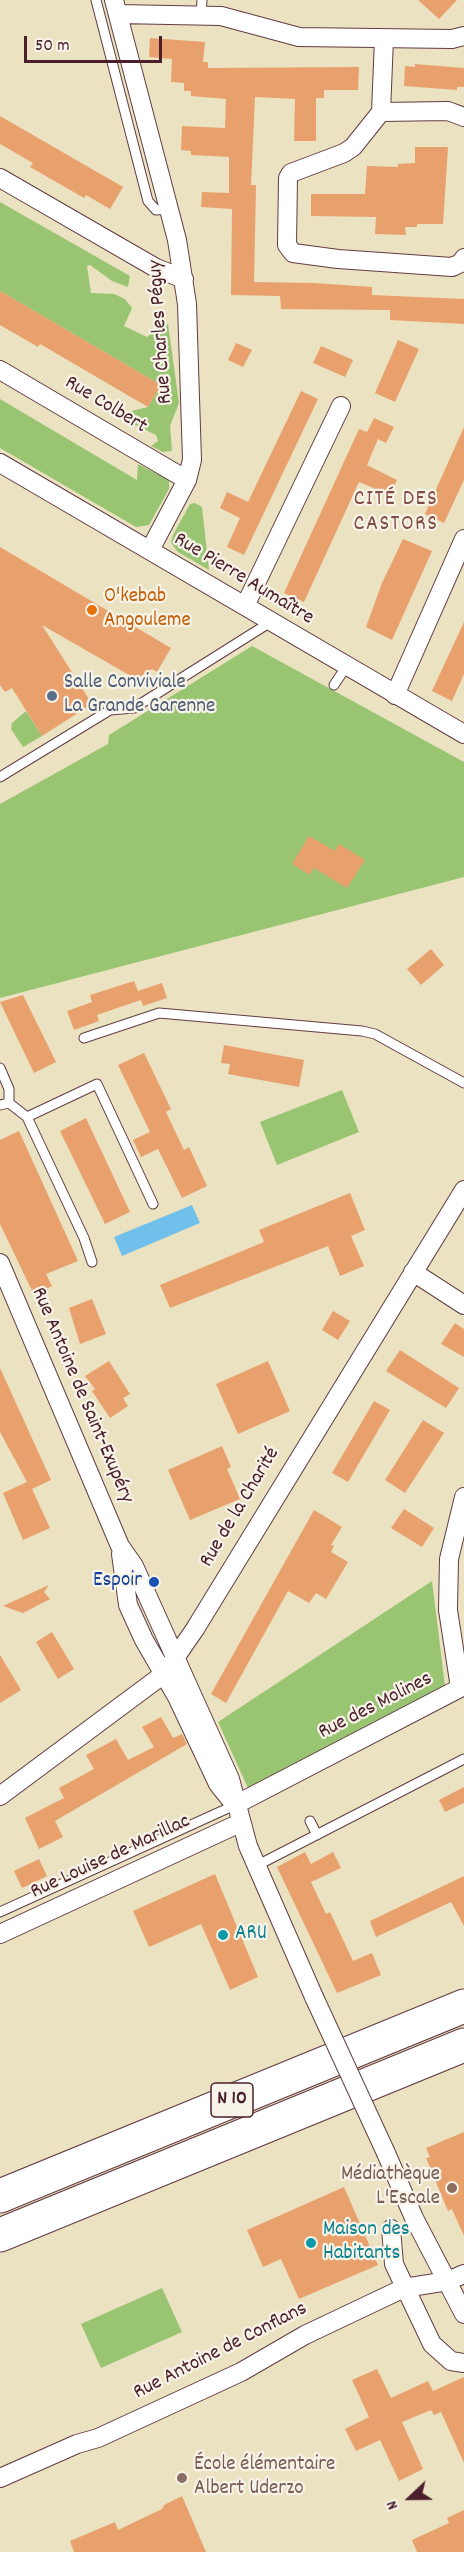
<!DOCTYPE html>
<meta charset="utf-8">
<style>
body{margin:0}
#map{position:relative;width:464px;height:2552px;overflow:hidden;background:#ebe2c2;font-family:Dekko,sans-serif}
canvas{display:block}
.north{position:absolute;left:380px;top:2468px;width:60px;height:60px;-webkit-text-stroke:4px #f7f3e8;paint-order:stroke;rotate:248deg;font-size:16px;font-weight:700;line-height:24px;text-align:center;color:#4a1f2b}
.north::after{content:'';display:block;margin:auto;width:21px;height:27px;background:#4a1f2b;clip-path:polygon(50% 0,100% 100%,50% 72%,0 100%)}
.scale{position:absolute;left:24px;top:36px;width:138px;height:27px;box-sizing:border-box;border:3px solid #4a1f2b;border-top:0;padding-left:8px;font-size:18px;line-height:21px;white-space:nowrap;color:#4a1f2b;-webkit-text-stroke:4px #f7f3e8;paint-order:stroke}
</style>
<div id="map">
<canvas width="464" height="2552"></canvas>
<div class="north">N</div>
<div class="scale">50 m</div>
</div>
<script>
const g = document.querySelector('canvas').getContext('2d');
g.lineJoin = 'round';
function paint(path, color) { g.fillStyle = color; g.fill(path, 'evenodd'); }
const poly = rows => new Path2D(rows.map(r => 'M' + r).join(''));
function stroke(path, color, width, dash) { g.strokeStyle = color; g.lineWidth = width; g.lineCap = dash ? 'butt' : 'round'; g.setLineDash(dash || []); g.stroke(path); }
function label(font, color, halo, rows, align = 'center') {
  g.font = font + ' Dekko,sans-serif'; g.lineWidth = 4.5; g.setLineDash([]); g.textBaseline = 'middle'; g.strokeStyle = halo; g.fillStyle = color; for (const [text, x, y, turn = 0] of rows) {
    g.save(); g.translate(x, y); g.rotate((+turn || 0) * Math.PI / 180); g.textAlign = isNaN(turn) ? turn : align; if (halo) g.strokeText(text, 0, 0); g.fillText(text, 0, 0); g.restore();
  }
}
const green = poly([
 [0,202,130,276,128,287,112,281,90,265,87,266,91,293,114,294,125,299,132,308,124,326,147,337,160,327,168,324,179,403,170,426,172,451,163,452,151,446,158,441,156,435,115,415,148,407,161,385,0,291],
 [0,399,137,480,138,464,169,480,169,489,149,525,136,527,0,448],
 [195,503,202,507,209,570,178,552,171,543,173,535,190,504],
 [252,646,464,762,464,877,0,998,0,804,108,744,109,735],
 [26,711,42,736,23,747,11,729,12,723],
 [342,1090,359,1132,277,1165,260,1122],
 [432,1581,445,1686,248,1788,218,1722],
 [162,2288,182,2332,101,2368,81,2324]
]);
const water = poly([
 [192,1205,200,1223,122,1256,114,1237]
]);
const building = poly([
 [418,0,457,0,439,19],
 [150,38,205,42,203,62,208,62,208,68,359,67,358,90,324,90,324,98,316,98,316,141,294,141,295,99,255,97,251,185,256,185,254,282,314,283,372,287,372,295,464,299,464,324,390,320,390,310,281,309,280,296,231,295,232,209,201,207,202,192,229,193,229,157,191,155,191,151,181,150,182,126,225,128,226,99,191,96,191,91,184,91,184,83,171,82,172,59,149,57],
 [415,64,464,68,464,87,457,87,457,90,404,86,405,66,415,67],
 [0,116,123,187,110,209,86,195,84,198,30,167,33,163,0,144],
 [415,147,448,147,443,224,417,224,417,227,405,227,406,235,375,234,376,217,311,216,311,194,365,194,367,166,398,167,398,164,415,163],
 [0,291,161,385,148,407,40,344,38,347,0,325],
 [398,340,419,349,395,402,375,393],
 [236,343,252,350,243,367,228,360],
 [321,346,353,360,345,377,313,363],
 [301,391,318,399,244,555,227,547,240,518,220,508,227,492,248,502],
 [374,418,394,427,386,443,378,439,367,465,397,480,390,495,359,482,304,602,284,593,359,429,367,432],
 [464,427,464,480,444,523,425,514],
 [403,539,432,551,392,640,366,627,382,583],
 [0,547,171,648,157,672,152,669,136,679,42,625,92,704,42,736,12,688,5,692,0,685],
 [464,622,464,674,452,701,432,691],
 [309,836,335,851,339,844,365,860,347,888,314,868,310,875,292,864],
 [431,949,444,965,421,985,407,969],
 [134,981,138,991,162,983,167,998,143,1006,141,1000,97,1015,99,1021,74,1030,67,1011,92,1002,90,995],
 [23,995,56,1062,34,1073,0,1002],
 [224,1045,304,1060,299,1087,228,1074,230,1064,221,1063],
 [144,1053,171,1109,166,1112,184,1150,189,1147,207,1186,182,1198,158,1149,141,1157,133,1140,150,1132,118,1065],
 [86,1118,130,1212,105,1224,60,1131],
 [19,1131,78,1261,46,1274,52,1286,34,1295,0,1224,0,1140],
 [350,1193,365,1230,351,1236,364,1266,340,1276,328,1246,170,1308,160,1285,264,1242,259,1230],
 [92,1299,106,1334,80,1344,69,1308],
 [333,1311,350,1321,338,1340,322,1330],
 [455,1323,464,1329,464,1357,441,1344],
 [400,1350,459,1388,446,1408,386,1371],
 [109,1361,130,1394,123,1398,128,1406,110,1418,92,1391,95,1389,85,1376],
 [268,1361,290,1411,238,1434,216,1384],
 [0,1368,51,1480,32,1489,50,1528,23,1540,3,1493,27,1482,0,1432],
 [374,1401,390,1410,348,1482,332,1473],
 [423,1420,444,1433,405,1493,385,1480],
 [222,1446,231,1467,227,1469,240,1499,190,1520,168,1470],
 [404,1509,434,1528,422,1547,391,1528],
 [314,1510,342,1527,331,1545,334,1546,331,1552,348,1562,326,1599,316,1593,309,1603,288,1591,226,1703,211,1694],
 [49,1585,44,1592,50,1599,23,1613,3,1606],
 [52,1632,74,1669,58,1679,36,1642],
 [0,1655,21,1690,0,1703],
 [161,1717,173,1738,182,1734,187,1744,55,1821,63,1837,39,1849,25,1818,64,1798,59,1788,94,1769,86,1755,116,1739,128,1760,154,1747,142,1727],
 [464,1787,464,1803,445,1812,439,1800],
 [305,1852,311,1864,333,1852,341,1868,311,1882,326,1914,330,1912,353,1961,372,1953,381,1975,337,1993,277,1867],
 [39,1859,47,1876,22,1888,14,1871],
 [215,1874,258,1977,230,1990,201,1924,149,1947,133,1911],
 [464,1876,464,1926,451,1902,376,1937,370,1921],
 [464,2132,464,2236,452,2209,448,2211,426,2158,430,2157,426,2148],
 [344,2187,378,2265,299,2299,281,2259,263,2267,247,2230],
 [377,2369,391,2398,428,2381,433,2391,464,2377,464,2463,441,2412,434,2415,431,2410,402,2422,423,2469,399,2481,380,2440,356,2451,345,2429,369,2417,352,2380],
 [182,2496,206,2552,74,2552,70,2541,115,2522,118,2530,162,2509,164,2505],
 [464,2510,464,2552,417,2552,412,2540,449,2523,447,2518]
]);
const lane = poly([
 [96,0,148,201,156,210,169,209],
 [201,14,202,0],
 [334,685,346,667],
 [0,777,110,710,134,708,269,623],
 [84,1038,159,1013,362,1031,375,1034,464,1083],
 [0,1068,9,1089,9,1103],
 [0,1105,9,1103,27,1117,84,1238,92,1262],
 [27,1117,97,1084,153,1204],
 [310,1821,317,1835],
 [256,1866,464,1759],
 [0,1912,235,1805]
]);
const street = poly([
 [114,0,177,240,187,304,192,460,187,480,150,550],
 [118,14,221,16,299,37,452,39,464,36],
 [384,39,381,112,353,147,344,153,291,173,288,178,287,245,293,253,338,259,452,267,461,263,464,258],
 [381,112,448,111,464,117],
 [0,178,156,268,184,279],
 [0,370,187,480],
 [0,463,464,734],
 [245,606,341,406],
 [395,695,464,539],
 [0,1263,120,1546,134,1566,230,1779,248,1846,314,1997],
 [413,1272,464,1305],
 [121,1554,128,1605,144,1640,177,1697,218,1784,234,1804],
 [460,1688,448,1610,449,1559,464,1497],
 [0,1796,164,1674,195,1629,464,1190],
 [235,1805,460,1688],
 [0,1934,240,1823],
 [386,2153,414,2218,464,2314],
 [391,2229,394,2264,432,2344,451,2361,464,2363],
 [0,2478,77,2444,98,2438,241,2372,305,2335,404,2288,448,2281,464,2274]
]);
const highway = poly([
 [0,2196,464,2006],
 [0,2235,464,2045]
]);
const streetBridge = poly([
 [314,1997,386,2153]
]);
const markers = [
 [92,610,6,"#e8710a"],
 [52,696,6,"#5c6f8a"],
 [154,1582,6,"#1a4fb4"],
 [223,1935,6,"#0f9aa8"],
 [452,2188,6,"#8d6e63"],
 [311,2243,6,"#0f9aa8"],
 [182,2478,6,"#8d6e63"]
];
const shields = [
 [232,2100,42]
];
const shieldNames = [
 ["N 10",232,2100]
];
const streetNames = [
 ["Rue Charles Péguy",162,332,-94],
 ["Rue Colbert",105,406,31],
 ["Rue Pierre Aumaître",243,580,31],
 ["Rue Antoine de Saint-Exupéry",81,1396,67],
 ["Rue de la Charité",241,1508,-59],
 ["Rue des Molines",376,1707,-27],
 ["Rue Louise de Marillac",111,1858,-25],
 ["Rue Antoine de Conflans",221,2352,-27]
];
const foodNames = [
 ["O'kebab",104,598],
 ["Angouleme",104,622]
];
const serviceNames = [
 ["Salle Conviviale",64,684],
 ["La Grande Garenne",64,708]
];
const transitNames = [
 ["Espoir",142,1582]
];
const cultureNames = [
 ["ARU",235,1935],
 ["Maison des",323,2231],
 ["Habitants",323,2255]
];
const educationNames = [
 ["Médiathèque",440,2176],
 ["L'Escale",440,2200],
 ["École élémentaire",194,2466,"left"],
 ["Albert Uderzo",194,2490,"left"]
];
const neighbourhoodNames = [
 ["CITÉ DES",396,501],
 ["CASTORS",396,526]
];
paint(green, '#99c572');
paint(water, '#70c0eb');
paint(building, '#e8a16d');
stroke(lane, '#623c42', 11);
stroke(street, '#623c42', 20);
stroke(highway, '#623c42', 35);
stroke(lane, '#fff', 9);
stroke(street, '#fff', 18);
stroke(highway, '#fff', 33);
stroke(streetBridge, '#623c42', 20, []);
stroke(streetBridge, '#fff', 18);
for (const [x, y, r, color] of markers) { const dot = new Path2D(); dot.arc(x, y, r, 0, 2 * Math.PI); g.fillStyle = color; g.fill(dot); stroke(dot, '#f7f3e8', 2); }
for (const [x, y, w] of shields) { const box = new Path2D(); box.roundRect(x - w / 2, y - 17, w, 34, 4.5); g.fillStyle = '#f7f3e8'; g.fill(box); stroke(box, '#4a1f2b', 1.5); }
label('bold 20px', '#4a1f2b', null, shieldNames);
label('21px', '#4a1f2b', '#f7f3e8', streetNames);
label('21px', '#c56008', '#f7f3e8', foodNames, 'left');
label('21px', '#4e5e75', '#f7f3e8', serviceNames, 'left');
label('21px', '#164399', '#f7f3e8', transitNames, 'right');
label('21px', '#0d838f', '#f7f3e8', cultureNames, 'left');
label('21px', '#785e54', '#f7f3e8', educationNames, 'right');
g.letterSpacing = '1.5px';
label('22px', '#814c42', '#f7f3e8', neighbourhoodNames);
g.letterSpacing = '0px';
</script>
